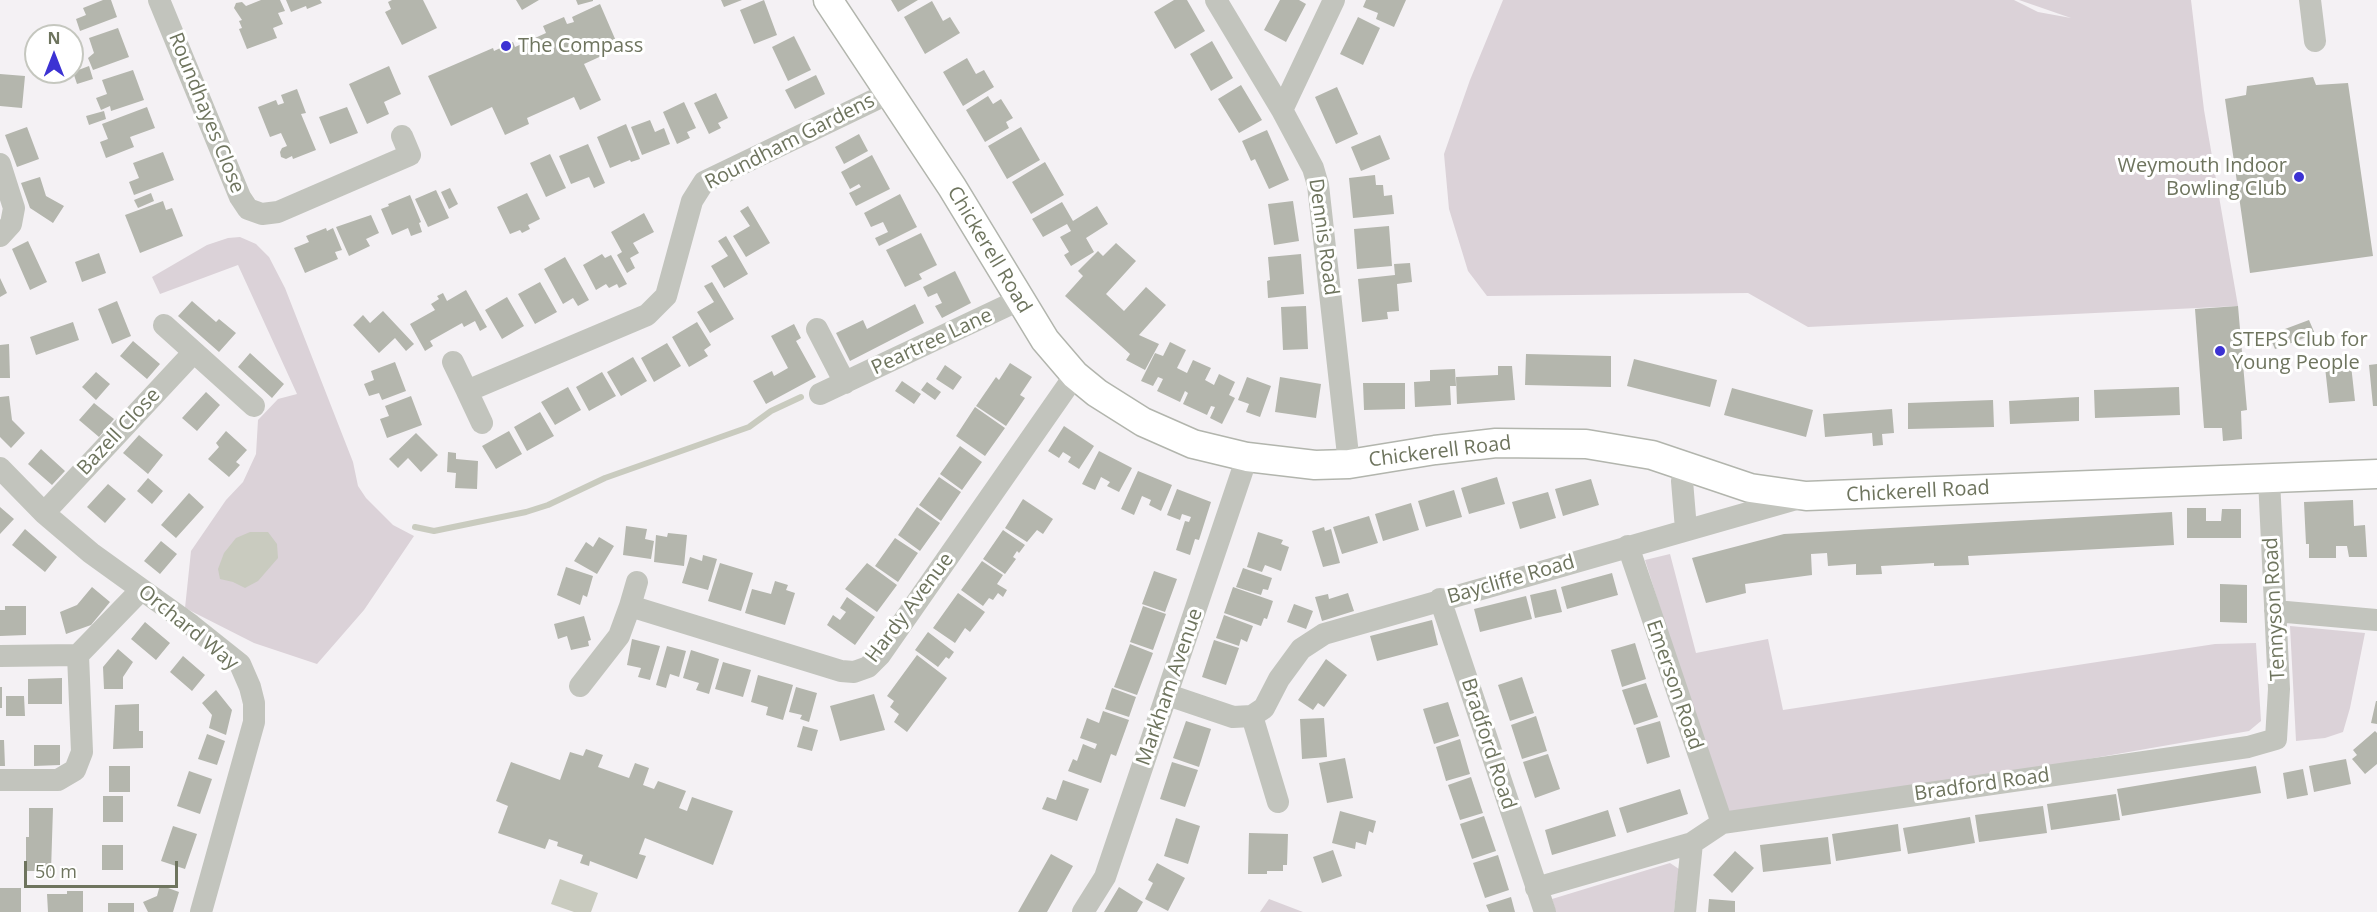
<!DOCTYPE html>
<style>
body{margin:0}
#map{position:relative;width:2377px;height:912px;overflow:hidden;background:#f4f1f4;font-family:"Open Sans",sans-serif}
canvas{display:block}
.north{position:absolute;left:24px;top:24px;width:60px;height:60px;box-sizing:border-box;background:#fff;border:2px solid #c5c7bf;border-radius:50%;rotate:0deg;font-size:16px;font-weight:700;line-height:24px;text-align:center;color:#6e745e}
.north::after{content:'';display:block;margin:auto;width:21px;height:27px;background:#3c32d3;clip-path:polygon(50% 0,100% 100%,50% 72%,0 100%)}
.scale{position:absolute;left:24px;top:861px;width:154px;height:27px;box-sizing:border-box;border:3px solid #6e745e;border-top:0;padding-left:8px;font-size:18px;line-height:21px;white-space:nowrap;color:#6e745e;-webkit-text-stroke:4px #fff;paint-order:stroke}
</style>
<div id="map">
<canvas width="2377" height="912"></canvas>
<div class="north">N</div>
<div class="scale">50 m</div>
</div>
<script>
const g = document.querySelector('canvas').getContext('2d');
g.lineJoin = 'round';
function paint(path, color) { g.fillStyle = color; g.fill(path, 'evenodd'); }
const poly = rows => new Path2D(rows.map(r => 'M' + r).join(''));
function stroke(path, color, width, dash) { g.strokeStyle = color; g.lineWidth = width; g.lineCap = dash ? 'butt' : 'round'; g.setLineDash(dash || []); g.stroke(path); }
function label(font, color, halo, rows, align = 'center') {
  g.font = font + ' "Open Sans",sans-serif'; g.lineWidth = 6; g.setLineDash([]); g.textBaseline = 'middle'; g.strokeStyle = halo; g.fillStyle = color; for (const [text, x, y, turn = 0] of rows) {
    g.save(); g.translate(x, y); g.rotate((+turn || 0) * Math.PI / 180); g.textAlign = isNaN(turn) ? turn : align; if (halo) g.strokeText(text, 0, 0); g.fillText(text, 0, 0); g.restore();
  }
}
const green = poly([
 [1503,0,2014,0,2038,12,2071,18,2019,0,2191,0,2204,110,2238,306,1808,327,1748,293,1487,296,1468,271,1449,209,1444,154,1470,80],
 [240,237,256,244,269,257,285,288,353,462,358,486,366,498,393,525,414,536,364,610,317,664,254,643,185,608,191,551,226,500,243,482,256,454,258,420,278,399,297,394,238,265,160,294,152,277,207,245,228,238],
 [1670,554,1696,653,1768,639,1783,710,2215,644,2256,643,2261,721,2249,731,1727,822,1645,560],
 [2290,626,2365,633,2350,708,2343,732,2325,738,2296,741],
 [1670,863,1679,869,1674,912,1556,912,1552,899],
 [1269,899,1303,912,1260,912]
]);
const water = poly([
 [250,532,268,532,277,544,278,558,258,581,245,588,233,582,220,579,218,569,224,553,236,538],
 [560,879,598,893,591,912,574,912,551,904]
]);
const stream = poly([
 [415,527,434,531,526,512,548,505,605,478,749,427,771,411,801,397]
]);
const building = poly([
 [103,0,111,0,117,17,80,31,76,19,86,15,83,8],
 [261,0,280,0,285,11,278,13,283,24,273,28,277,38,247,49,239,29,242,28,239,21,242,20,234,8,236,3,242,2,246,6],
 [286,0,320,0,322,3,307,9,306,6,291,12],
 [392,0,423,0,437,28,402,45,385,12,391,9,388,2],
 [516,0,539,0,522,10],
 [576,0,593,0,593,1,578,5],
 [721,0,742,0,724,7],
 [764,0,777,35,754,44,740,10],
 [891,0,918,0,898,12],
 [1174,0,1187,0,1205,31,1175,49,1154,12],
 [1280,0,1299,0,1306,4,1286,42,1264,30],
 [1366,0,1406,0,1394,27,1376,19,1378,13,1363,7],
 [932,1,943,21,950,17,960,33,925,54,904,17],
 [600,4,619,48,584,64,601,100,580,110,574,97,527,118,529,124,505,135,492,107,451,126,428,76,493,48,494,51,513,42,515,47,546,33,543,26,564,17,567,24,574,22,572,17],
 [1358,17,1380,28,1363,65,1340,54],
 [118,28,129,57,93,70,88,58,94,53,89,38],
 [794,36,811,70,788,81,772,47],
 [1212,41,1233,78,1211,91,1190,54],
 [967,58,976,74,984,70,994,87,963,106,943,72],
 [89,66,93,79,77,84,73,72],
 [389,66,401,94,384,102,389,114,367,124,349,84],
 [133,70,144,100,111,111,110,106,101,110,96,98,107,94,102,80],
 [0,74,25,76,22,108,0,106],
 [816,75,825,94,795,109,785,90],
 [2313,77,2316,85,2348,83,2373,256,2250,273,2225,99,2246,95,2247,86],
 [1241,85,1262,120,1239,133,1218,99],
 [1337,87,1358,134,1336,144,1315,97],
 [297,89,306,113,301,114,316,150,293,159,292,156,286,159,281,157,280,152,282,148,287,146,281,133,270,137,258,107,276,100,278,105,284,103,281,95],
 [716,93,728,118,718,123,721,128,709,134,694,103],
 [988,96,993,104,1001,99,1013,118,1006,122,1009,128,985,142,966,110],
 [684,102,696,128,687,132,690,138,677,144,663,112],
 [147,107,155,128,130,137,134,147,106,158,100,142,108,139,102,124],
 [347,107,358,133,330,144,319,117],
 [104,111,106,119,89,125,86,116],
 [650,120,655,132,664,128,670,144,642,155,631,127],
 [626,124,640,159,631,162,630,160,610,168,597,137],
 [27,127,39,159,17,167,5,135],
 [1021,127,1040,160,1007,179,988,146],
 [1267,130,1289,180,1269,189,1255,159,1251,161,1242,141],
 [859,134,868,151,844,164,835,147],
 [1380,135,1390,159,1361,171,1351,147],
 [588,144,605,183,594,188,589,177,571,184,559,156],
 [163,152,174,180,134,195,129,182,139,178,133,163],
 [550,154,566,188,546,197,530,163],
 [872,155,890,189,856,206,849,193,861,187,859,184,850,189,841,172],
 [1045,162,1064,195,1031,214,1012,182],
 [1375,175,1376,185,1383,185,1384,196,1392,195,1394,214,1353,218,1349,178],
 [40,177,46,196,64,206,53,223,30,208,21,183],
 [450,188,458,204,449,209,441,192],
 [436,190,449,218,428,227,415,199],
 [151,193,154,201,138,208,134,200],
 [527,193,540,219,528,225,530,229,522,233,520,230,510,234,497,207],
 [900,194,917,227,879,246,875,238,888,232,883,222,871,227,864,213],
 [410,195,421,222,419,223,422,232,411,236,408,228,392,235,381,209,389,206,388,204],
 [163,201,166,210,172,208,183,236,140,253,125,215],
 [1293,201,1299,241,1274,245,1268,204],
 [1062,202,1073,221,1097,206,1108,224,1086,238,1094,252,1071,266,1064,255,1069,252,1060,237,1071,231,1067,224,1043,237,1032,219],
 [748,206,770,243,746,257,733,236,750,226,740,211],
 [644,213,654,232,633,243,639,253,630,258,635,268,627,273,617,255,622,252,611,232],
 [371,215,379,233,366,239,370,246,349,256,336,227],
 [1389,226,1392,266,1357,269,1354,229],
 [326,228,327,231,333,228,342,250,335,252,338,259,305,273,294,248,309,242,306,236],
 [921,233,937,265,919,274,922,279,905,287,886,250],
 [726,236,748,274,724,288,711,266,728,256,718,241],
 [28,241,47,282,30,290,12,249],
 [1116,243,1136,261,1106,294,1124,311,1146,287,1166,305,1139,335,1159,344,1145,370,1126,360,1130,354,1065,296,1083,276,1078,271,1098,251,1103,256],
 [99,253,106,273,82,282,75,262],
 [602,254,605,258,611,255,627,284,619,288,617,284,609,288,606,284,596,290,583,265],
 [1301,254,1304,294,1268,298,1267,281,1270,280,1268,257],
 [565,257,589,300,578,306,573,298,563,304,544,269],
 [1410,263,1412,282,1397,284,1399,311,1387,312,1388,319,1362,322,1358,279,1395,275,1394,264],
 [955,271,971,303,942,318,935,306,942,303,937,293,928,297,923,287],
 [0,278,7,293,0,297],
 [540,282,557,312,535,324,518,294],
 [712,282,734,319,710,333,697,312,714,302,704,286],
 [466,290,487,327,480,331,475,321,464,327,462,323,430,341,433,346,425,351,410,324,435,310,431,304,439,299,437,296,443,293,447,301],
 [507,297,524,326,502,339,485,310],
 [117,301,131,336,112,344,98,309],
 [192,301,216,322,219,319,236,333,219,352,178,316],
 [915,304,924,323,850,361,836,333,863,320,867,329],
 [1306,306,1308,349,1283,350,1281,307],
 [2238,306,2247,410,2241,411,2242,439,2223,441,2222,428,2204,428,2195,309],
 [383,311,414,344,406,351,395,338,379,353,353,325,363,315,370,323],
 [2309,320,2315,334,2275,349,2269,335],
 [73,322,79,340,36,355,30,337],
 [697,322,711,345,704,350,708,356,689,367,672,337],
 [794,324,801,338,796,341,816,377,766,404,753,381,772,371,774,376,788,368,771,336],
 [133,341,160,364,147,379,120,356],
 [1170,342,1186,350,1177,368,1187,373,1193,360,1211,368,1205,380,1214,385,1219,374,1235,382,1229,395,1235,398,1222,424,1210,418,1215,407,1211,406,1207,415,1183,404,1188,393,1185,391,1180,402,1157,391,1163,379,1158,377,1153,386,1141,381,1155,353,1163,356],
 [667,343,681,366,654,382,641,358],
 [9,344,10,378,0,378,0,345],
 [250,353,284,384,272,398,238,367],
 [1526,354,1611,356,1611,387,1525,385],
 [633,357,647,381,621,396,607,372],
 [1634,359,1717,380,1710,407,1627,386],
 [395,362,406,391,382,400,379,393,369,396,364,384,374,380,371,371],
 [1010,363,1032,377,1020,395,1025,398,1006,426,976,406,996,377,999,380],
 [2377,364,2377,406,2373,406,2369,365],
 [945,365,962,377,953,390,936,379],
 [2351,365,2355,401,2329,403,2325,367],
 [1498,366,1512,366,1515,400,1457,404,1456,377,1498,375],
 [1455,369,1456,386,1450,386,1451,405,1415,407,1414,382,1430,381,1430,370],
 [96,372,110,384,96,400,82,387],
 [602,372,616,396,589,411,576,387],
 [1247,377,1271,386,1260,417,1246,412,1249,404,1238,400],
 [1280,377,1321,384,1316,418,1275,412],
 [902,381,921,394,914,404,895,391],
 [927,382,941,392,935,400,921,390],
 [1363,383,1405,383,1405,409,1364,410],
 [568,387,581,410,555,425,541,402],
 [2179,387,2180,415,2095,418,2094,390],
 [1732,388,1813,410,1806,437,1724,415],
 [206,392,220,405,197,431,182,418],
 [9,396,12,420,25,433,11,448,0,437,0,397],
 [411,396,422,425,387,438,380,419,389,416,385,406],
 [2079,397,2079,421,2010,424,2009,401],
 [1993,400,1994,427,1908,429,1908,403],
 [94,403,114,419,99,437,79,420],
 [975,407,1005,428,985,456,956,436],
 [1892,409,1894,433,1882,434,1883,445,1873,446,1872,433,1825,437,1823,414],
 [540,412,554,436,527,451,514,427],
 [1064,426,1094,446,1079,469,1068,462,1071,457,1063,452,1059,458,1048,451],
 [226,431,247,450,236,462,240,465,229,477,208,459,219,447,216,443],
 [509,431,522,454,496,469,482,446],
 [416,433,438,455,421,472,408,458,398,468,389,459],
 [139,435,163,455,148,474,123,453],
 [960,446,982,462,962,490,940,474],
 [41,449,65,471,52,485,28,464],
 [1099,451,1132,468,1119,492,1107,486,1110,482,1101,477,1095,490,1082,484],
 [448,452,456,453,456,459,478,461,477,489,455,488,456,473,447,472],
 [1138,471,1172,485,1161,511,1149,505,1151,500,1142,496,1134,515,1121,509],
 [939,477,961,492,941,521,919,505],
 [1497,477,1505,504,1469,514,1461,488],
 [148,478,163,491,152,504,137,491],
 [1591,479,1599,505,1563,516,1555,489],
 [108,484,126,499,105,523,87,507],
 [1177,489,1211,502,1199,540,1195,539,1190,555,1176,550,1185,521,1189,522,1191,517,1182,514,1180,520,1167,515],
 [1454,490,1462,517,1426,527,1418,501],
 [1548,492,1556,518,1520,529,1512,502],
 [189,493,204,507,176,538,161,525],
 [1023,499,1053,519,1043,534,1037,530,1027,542,1005,528],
 [2353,500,2354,526,2365,525,2367,557,2349,557,2347,546,2336,546,2336,558,2309,558,2309,544,2306,544,2304,502],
 [1411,503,1419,530,1383,541,1375,514],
 [0,507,14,519,0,534],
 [917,507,940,523,920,551,898,535],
 [2187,508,2206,508,2206,521,2221,521,2222,509,2241,509,2241,538,2187,538],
 [2172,512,2174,545,1968,556,1969,565,1934,566,1934,563,1881,566,1882,574,1856,575,1856,564,1828,566,1827,553,1811,554,1812,575,1745,584,1746,593,1706,603,1692,558,1784,534],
 [1369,516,1378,543,1342,554,1333,527],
 [626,526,647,529,645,539,654,541,651,559,623,555],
 [1324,527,1325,531,1331,529,1340,563,1323,567,1312,531],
 [25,529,57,557,45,572,12,545],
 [1003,530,1025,545,1019,553,1017,551,1013,557,1016,559,1005,574,983,559],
 [1258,532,1283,540,1281,544,1289,547,1281,571,1265,565,1262,572,1247,567],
 [668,533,687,535,684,566,654,562,656,535,667,537],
 [599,537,614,546,597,574,574,561,586,542,593,547],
 [895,538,918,553,898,582,875,566],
 [161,541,177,554,160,574,144,561],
 [703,555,717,559,708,590,682,583,690,557,702,561],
 [982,561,1003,575,997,584,1007,590,1003,597,998,593,993,600,989,598,983,606,961,590],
 [720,563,753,573,741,611,708,601],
 [867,563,897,585,877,612,845,589],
 [566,567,593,576,587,597,583,595,580,605,557,595],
 [1243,568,1272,578,1268,590,1263,589,1261,595,1236,587],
 [1154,571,1177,579,1165,612,1142,604],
 [1612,573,1618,595,1567,609,1561,587],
 [775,581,788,585,786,590,795,593,785,625,745,613,752,589,771,594],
 [2220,584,2247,585,2247,623,2220,622],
 [92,587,110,602,91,625,66,634,60,612,77,605],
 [1233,587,1273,601,1267,619,1264,618,1261,626,1224,613],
 [1556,589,1562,612,1535,618,1530,595],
 [958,593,985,612,970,632,965,628,955,643,933,628],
 [1348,593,1354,611,1322,621,1315,597,1328,594,1329,599],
 [1526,596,1532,619,1480,632,1474,609],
 [847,597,875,617,855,645,827,625,833,615,840,620,846,612,840,608],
 [1294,604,1313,611,1306,629,1287,622],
 [5,606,26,606,26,635,0,636,0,610,5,610],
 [1143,606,1166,614,1153,650,1130,642],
 [1224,615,1253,626,1247,642,1241,639,1239,646,1216,638],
 [584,616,591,640,588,641,589,646,571,650,567,636,558,639,554,624],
 [1432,620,1438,645,1377,661,1370,636],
 [145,622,170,643,156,660,131,639],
 [928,632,954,652,949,659,946,657,938,667,915,650],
 [632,639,660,646,650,680,638,677,641,668,627,665],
 [1214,640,1239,648,1226,685,1202,677],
 [1635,643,1646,679,1622,687,1611,650],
 [1130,644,1153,653,1137,695,1114,687],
 [667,646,686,651,679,677,670,674,666,688,656,685],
 [118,649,133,662,123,677,123,689,104,689,103,667],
 [691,650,719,659,709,694,696,690,699,683,683,678],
 [917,655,947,678,907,732,894,722,899,714,890,707,894,701,887,696],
 [183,656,205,675,192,691,170,672],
 [1326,659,1347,675,1324,707,1318,703,1313,710,1298,700],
 [723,662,751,670,743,697,715,689],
 [758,675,793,685,783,720,766,715,768,707,751,702],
 [1522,677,1534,713,1510,721,1498,685],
 [62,678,62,704,28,704,28,679],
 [1646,683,1658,717,1634,725,1622,690],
 [0,687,2,687,2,708,0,708],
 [796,687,817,693,809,722,800,719,802,715,789,712],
 [1112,688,1136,697,1129,717,1105,709],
 [216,690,232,710,226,735,209,728,212,715,202,703],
 [874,694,885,730,840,741,830,706],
 [6,696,24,696,25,716,6,716],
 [2376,701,2377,701,2377,724,2371,723],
 [1448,702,1459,736,1434,744,1423,709],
 [139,704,139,731,143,731,143,748,113,749,115,705],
 [1103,711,1129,720,1116,756,1111,754,1101,783,1068,771,1073,759,1077,761,1083,744,1095,749,1097,744,1080,738,1087,718,1099,723],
 [1536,716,1547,751,1522,759,1511,725],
 [1324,718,1327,757,1302,759,1300,719],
 [1186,721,1211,729,1199,767,1173,758],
 [1660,721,1670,757,1647,764,1636,728],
 [803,726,818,730,812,751,797,747],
 [2375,731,2377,733,2377,764,2365,774,2352,759,2357,755,2353,750],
 [207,734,225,741,217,765,198,759],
 [1460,739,1470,774,1446,781,1436,747],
 [0,740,4,740,5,766,0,766],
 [34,745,60,745,60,765,34,766],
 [586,749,603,755,598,767,629,778,635,763,649,768,643,785,654,789,658,781,686,791,679,808,687,811,692,797,733,811,713,865,645,838,639,854,646,856,637,879,590,861,589,866,580,863,583,855,557,846,558,842,549,839,545,849,498,833,508,806,496,801,511,762,560,780,570,752,583,756],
 [1548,754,1560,789,1535,798,1523,762],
 [1345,758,1353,798,1327,803,1319,763],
 [2346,759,2351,784,2314,792,2309,766],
 [1172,762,1198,770,1185,807,1160,799],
 [109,766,130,766,130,792,109,792],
 [2256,766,2261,793,2122,816,2117,789],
 [2303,769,2308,795,2287,799,2283,773],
 [189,771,212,779,200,814,177,806],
 [1471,777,1483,813,1460,820,1448,785],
 [1063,780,1089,789,1077,821,1042,809,1047,797,1056,800],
 [1680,789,1688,814,1627,833,1619,808],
 [2116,794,2120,820,2051,830,2047,804],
 [103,796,123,796,123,822,103,822],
 [2043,806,2047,833,1979,842,1975,815],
 [29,808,53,808,51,871,26,871,26,837,29,837],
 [1608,810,1616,836,1552,855,1545,830],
 [1340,811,1376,821,1373,833,1369,831,1366,845,1356,842,1355,849,1332,843],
 [1484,816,1496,851,1472,859,1460,824],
 [1970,817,1975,843,1908,854,1903,828],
 [1176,818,1200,826,1188,864,1164,856],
 [1898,824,1901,851,1836,861,1832,834],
 [173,826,197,834,185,869,161,861],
 [1249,833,1288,834,1287,865,1283,865,1283,871,1267,871,1267,874,1248,874],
 [1828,837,1831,864,1763,872,1760,845],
 [102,845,123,845,123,870,102,870],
 [1333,850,1342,876,1322,883,1313,857],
 [1735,851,1754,868,1732,893,1713,875],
 [1051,854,1073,866,1047,912,1018,912],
 [1498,855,1509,890,1485,898,1473,863],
 [1157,863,1185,878,1168,911,1145,899,1153,883,1148,880],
 [160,885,179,892,173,912,148,912,143,902,157,896],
 [1119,887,1143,902,1137,912,1104,912],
 [0,888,21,888,21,912,0,912],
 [67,891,83,891,83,912,48,912,47,894,67,894],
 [1511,897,1515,912,1489,912,1486,905],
 [1709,899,1735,901,1735,912,1708,912],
 [108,903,134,903,134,912,108,912]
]);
const minor = poly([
 [159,0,240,197,248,209,262,214,278,212,410,155,402,136],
 [1216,0,1282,110,1313,168,1318,185,1349,464],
 [2310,0,2315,41],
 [1282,110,1334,0],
 [0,164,14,208,11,224,0,236],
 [164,325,254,406],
 [817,329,845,383],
 [453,362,467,391,647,315,666,296,692,201,704,182,889,93],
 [467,391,482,423],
 [820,394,1019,300],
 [1686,466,1682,481,1686,529],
 [0,468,44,513,91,553,191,625,240,664,250,687,254,703,254,722,201,912],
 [44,513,194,352],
 [1628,546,1722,823],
 [1440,599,1545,912],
 [630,606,637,582],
 [2275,611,2377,620],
 [0,656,78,655,141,590],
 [580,686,619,636,630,606,841,671,854,672,868,667,880,655,1075,375],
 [1168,695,1233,717,1252,716,1278,802],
 [1252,716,1264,708,1279,679,1301,649,1324,634,1800,498],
 [0,780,58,780,75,770,82,752,78,655],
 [1536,888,1692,843,1722,823,2248,747,2276,739,2279,689,2269,479],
 [1083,912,1105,877,1247,457],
 [1685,912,1692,843]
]);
const major = poly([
 [828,0,952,187,1045,340,1075,375,1097,393,1143,422,1193,444,1247,457,1315,465,1349,464,1435,450,1496,443,1586,444,1652,455,1750,488,1806,496,2377,474]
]);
const markers = [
 [506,46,6,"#3c32d3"],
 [2299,177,6,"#3c32d3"],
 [2220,351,6,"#3c32d3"]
];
const poiNames = [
 ["The Compass",518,46],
 ["Weymouth Indoor",2287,166,"right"],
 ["Bowling Club",2287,189,"right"],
 ["STEPS Club for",2232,340],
 ["Young People",2232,363]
];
const streetNames = [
 ["Roundhayes Close",206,113,68],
 ["Roundham Gardens",790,142,-27],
 ["Dennis Road",1323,237,82],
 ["Chickerell Road",989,250,59],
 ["Peartree Lane",932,342,-25],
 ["Bazell Close",119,432,-47],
 ["Chickerell Road",1440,452,-7],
 ["Chickerell Road",1918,492,-3],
 ["Baycliffe Road",1511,580,-16],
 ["Hardy Avenue",910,608,-53],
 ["Tennyson Road",2275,609,-93],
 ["Orchard Way",188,628,39],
 ["Emerson Road",1674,685,71],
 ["Markham Avenue",1170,687,-71],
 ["Bradford Road",1488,744,72],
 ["Bradford Road",1982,785,-8]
];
paint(green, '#dbd2d8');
paint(water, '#c9cbbf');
stroke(stream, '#c9cbbf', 6);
paint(building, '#b4b6ad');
stroke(major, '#b2b5ad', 31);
stroke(minor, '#c2c4bd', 22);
stroke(major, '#fff', 28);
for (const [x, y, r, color] of markers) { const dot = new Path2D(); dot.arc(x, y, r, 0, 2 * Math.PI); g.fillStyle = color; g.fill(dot); stroke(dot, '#fff', 2); }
label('20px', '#6e745e', '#fff', poiNames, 'left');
label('20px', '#6e745e', '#fff', streetNames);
</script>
